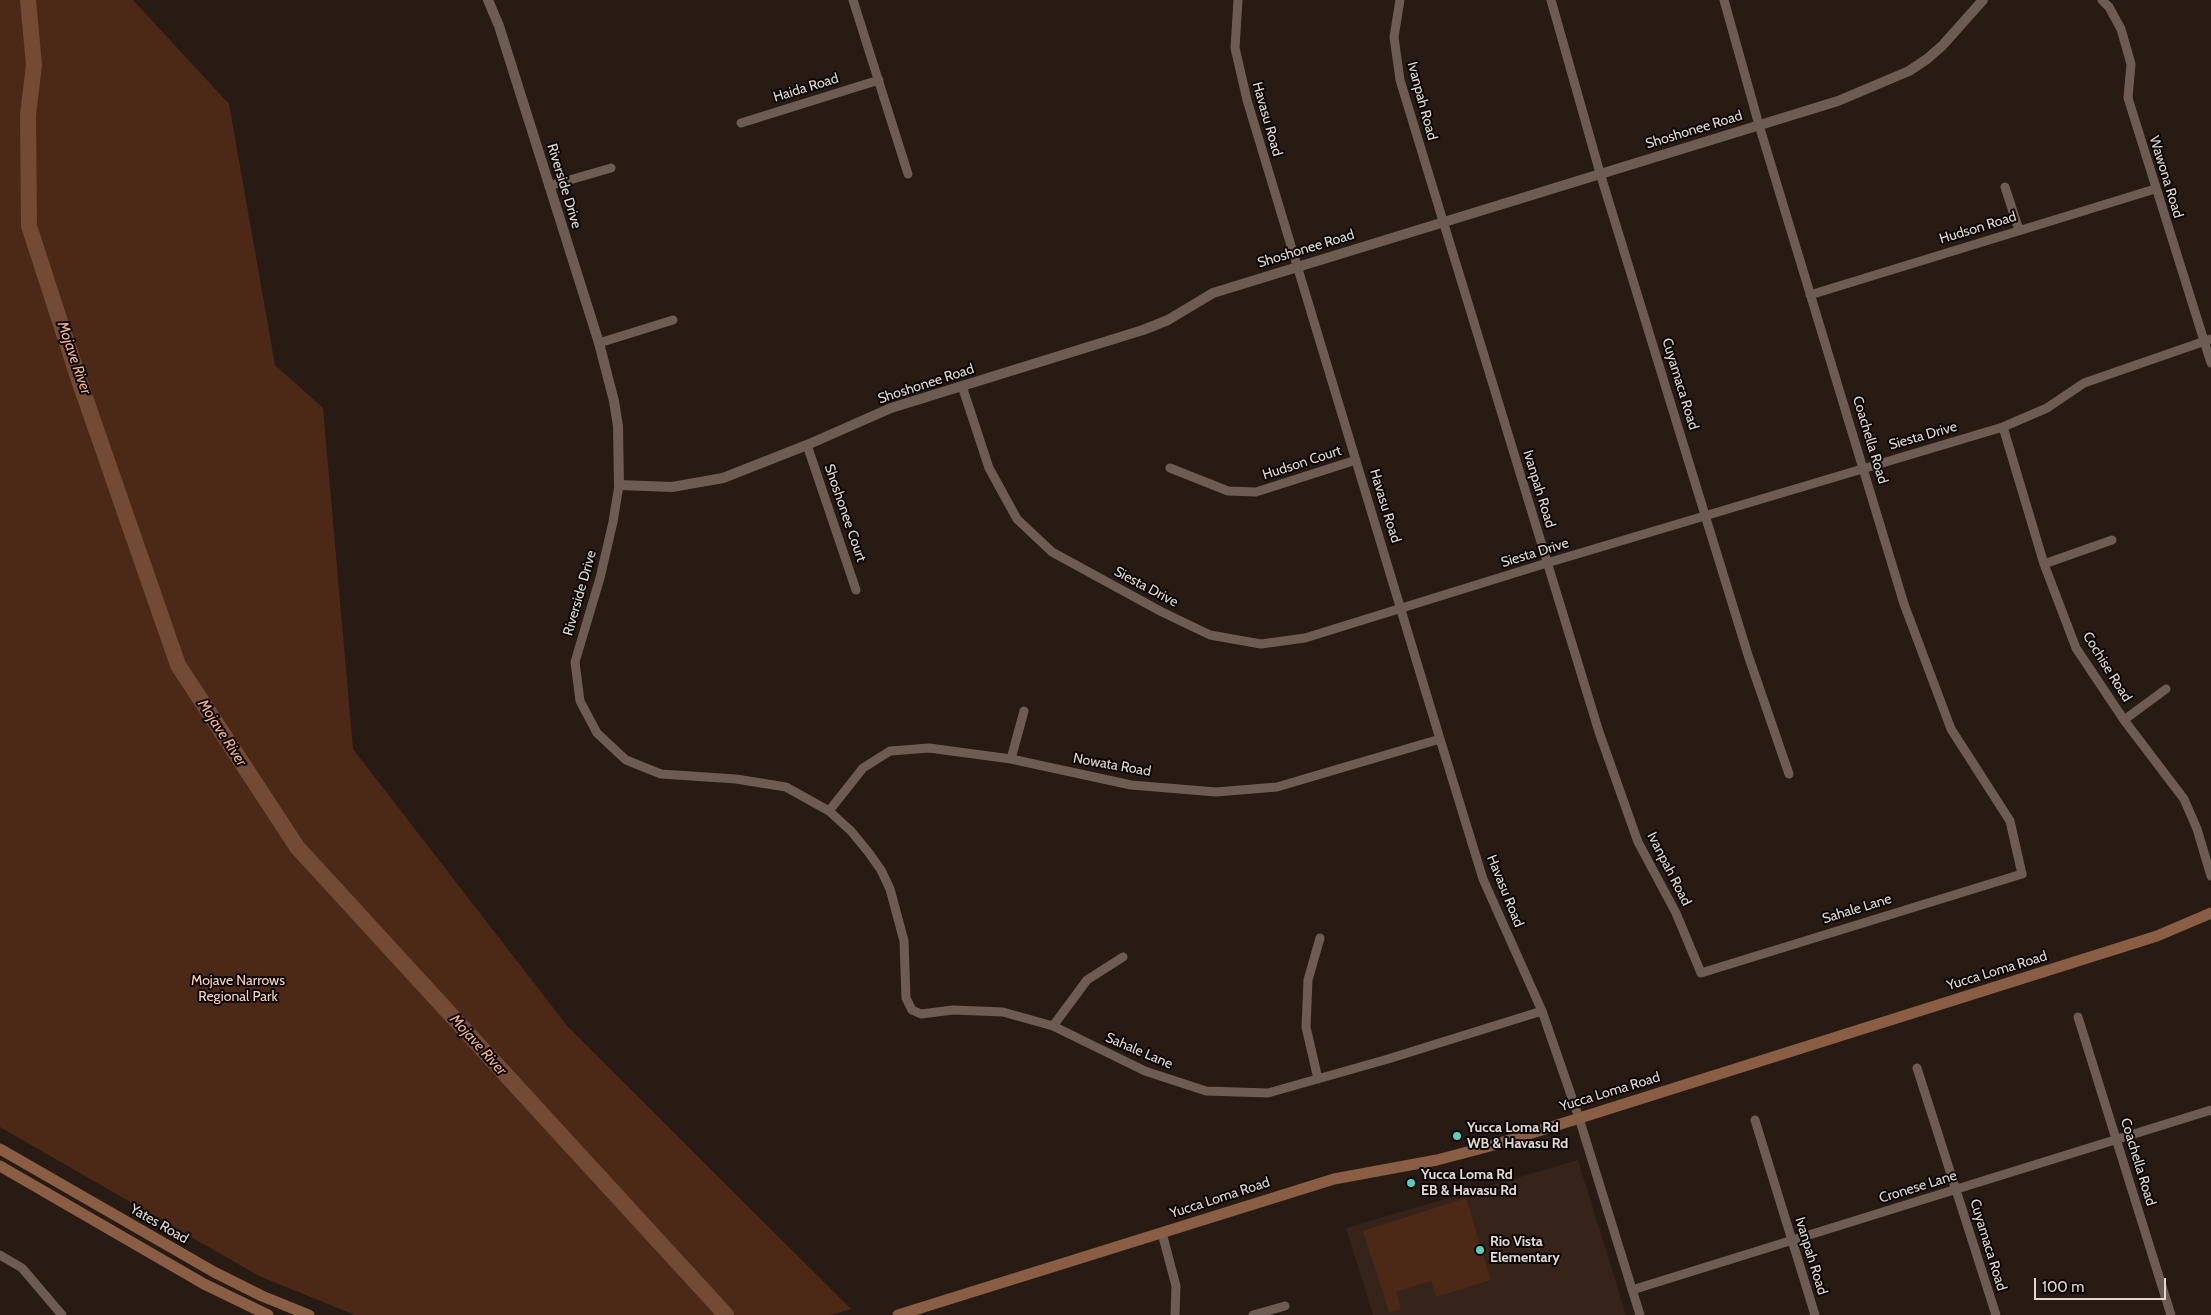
<!DOCTYPE html>
<style>
body{margin:0}
#map{position:relative;width:2211px;height:1315px;overflow:hidden;background:#281b14;font-family:Cabin,sans-serif}
canvas{display:block}
.scale{position:absolute;left:2034px;top:1278px;width:132px;height:22px;box-sizing:border-box;border:2px solid #e1d7d3;border-top:0;padding-left:6px;font-size:15px;line-height:18px;white-space:nowrap;color:#e1d7d3;-webkit-text-stroke:4px #0c0705;paint-order:stroke}
</style>
<div id="map">
<canvas width="2211" height="1315"></canvas>
<div class="scale">100 m</div>
</div>
<script>
const g = document.querySelector('canvas').getContext('2d');
g.lineJoin = 'round';
function paint(path, color) { g.fillStyle = color; g.fill(path, 'evenodd'); }
const poly = rows => new Path2D(rows.map(r => 'M' + r).join(''));
function stroke(path, color, width, dash) { g.strokeStyle = color; g.lineWidth = width; g.lineCap = dash ? 'butt' : 'round'; g.setLineDash(dash || []); g.stroke(path); }
function label(font, color, halo, rows, align = 'center') {
  g.font = font + ' Cabin,sans-serif'; g.lineWidth = 4; g.setLineDash([]); g.textBaseline = 'middle'; g.strokeStyle = halo; g.fillStyle = color; for (const [text, x, y, turn = 0] of rows) {
    g.save(); g.translate(x, y); g.rotate((+turn || 0) * Math.PI / 180); g.textAlign = isNaN(turn) ? turn : align; if (halo) g.strokeText(text, 0, 0); g.fillText(text, 0, 0); g.restore();
  }
}
const built = poly([
 [1578,1160,1626,1315,1373,1315,1346,1228]
]);
const green = poly([
 [0,0,133,0,229,104,275,365,323,408,353,749,568,1027,851,1309,830,1315,355,1315,259,1276,0,1127],
 [1466,1198,1491,1280,1436,1297,1431,1281,1396,1292,1401,1309,1389,1312,1363,1231]
]);
const river = poly([
 [28,0,34,65,28,115,29,226,80,383,178,665,297,847,726,1315]
]);
const minor = poly([
 [853,0,908,174],
 [1238,0,1235,48,1247,100,1440,739,1483,879,1542,1011,1579,1118,1640,1315],
 [1400,0,1394,37,1400,80,1599,732,1638,842,1676,913,1701,973,2022,874,2010,821,1951,729,1904,604,1759,125,1724,0],
 [1551,0,1600,173,1748,655,1789,774],
 [2102,0,2109,7,2121,29,2131,64,2128,98,2211,363],
 [741,123,879,80],
 [549,186,611,168],
 [2005,187,2019,230],
 [1810,295,2155,189],
 [599,343,673,320],
 [962,386,989,468,1017,519,1052,552,1162,612,1210,635,1261,644,1305,638,1547,563,2003,427,2047,408,2084,383,2211,339],
 [2003,427,2044,564,2076,648,2124,720,2184,799,2197,829,2211,876],
 [807,445,856,590],
 [1170,468,1228,491,1256,492,1356,460],
 [619,485,613,522,600,578,575,662,580,701,597,733,626,760,661,774,736,779,786,787,829,811,851,831,869,853,881,870,890,889,904,941,906,998,912,1010,921,1014,953,1010,1003,1012,1053,1026,1145,1071,1206,1091,1268,1093,1388,1059,1542,1011],
 [2044,564,2112,540],
 [2124,720,2166,689],
 [1011,759,1024,711],
 [829,811,863,768,890,751,929,748,1011,759,1131,785,1216,792,1277,787,1440,739],
 [2078,1017,2171,1315],
 [1053,1026,1087,980,1123,957],
 [1917,1068,1996,1315],
 [1318,1079,1306,1027,1308,980,1320,938],
 [1755,1120,1815,1315],
 [1162,1233,1176,1286,1175,1315],
 [0,1255,22,1268,62,1315],
 [1632,1290,2211,1110],
 [1253,1315,1285,1306]
]);
const tertiary = poly([
 [488,0,499,26,599,343,614,401,618,426,619,485,672,487,723,478,807,445,891,408,1143,330,1168,320,1213,293,1838,101,1909,71,1927,59,1942,46,1983,0]
]);
const secondary = poly([
 [0,1149,214,1272,262,1296,309,1315],
 [0,1166,204,1284,268,1315],
 [898,1315,1334,1179,1437,1160,1494,1145,2157,936,2211,913]
]);
const markers = [
 [1457,1136,5,"#5acebd"],
 [1411,1183,5,"#5acebd"],
 [1480,1250,5,"#5acebd"]
];
const streetNames = [
 ["Haida Road",806,88,-17],
 ["Ivanpah Road",1422,101,75],
 ["Havasu Road",1267,119,74],
 ["Shoshonee Road",1694,130,-17],
 ["Wawona Road",2166,177,73],
 ["Riverside Drive",564,186,73],
 ["Hudson Road",1978,228,-17],
 ["Shoshonee Road",1306,249,-17],
 ["Shoshonee Road",926,384,-18],
 ["Cuyamaca Road",1680,384,73],
 ["Siesta Drive",1923,436,-16],
 ["Coachella Road",1870,440,73],
 ["Hudson Court",1302,463,-18],
 ["Ivanpah Road",1539,489,73],
 ["Havasu Road",1385,506,73],
 ["Shoshonee Court",845,513,71],
 ["Siesta Drive",1535,553,-17],
 ["Siesta Drive",1146,587,28],
 ["Riverside Drive",580,593,-74],
 ["Cochise Road",2107,667,58],
 ["Nowata Road",1112,765,10],
 ["Ivanpah Road",1669,869,63],
 ["Havasu Road",1505,891,68],
 ["Sahale Lane",1857,909,-17],
 ["Yucca Loma Road",1997,971,-17],
 ["Sahale Lane",1139,1051,23],
 ["Yucca Loma Road",1610,1092,-17],
 ["Coachella Road",2138,1162,73],
 ["Cronese Lane",1918,1187,-17],
 ["Yucca Loma Road",1220,1198,-18],
 ["Yates Road",159,1224,30],
 ["Cuyamaca Road",1988,1245,73],
 ["Ivanpah Road",1811,1256,73]
];
const parkNames = [
 ["Mojave Narrows",238,981],
 ["Regional Park",238,997]
];
const poiNames = [
 ["Yucca Loma Rd",1467,1128],
 ["WB & Havasu Rd",1467,1144],
 ["Yucca Loma Rd",1421,1175],
 ["EB & Havasu Rd",1421,1191],
 ["Rio Vista",1490,1242],
 ["Elementary",1490,1258]
];
const waterNames = [
 ["Mojave River",74,358,71],
 ["Mojave River",222,733,57],
 ["Mojave River",478,1045,48]
];
paint(built, '#362319');
paint(green, '#4c2916');
stroke(river, '#724a35', 16);
stroke(minor, '#6c5c54', 9);
stroke(tertiary, '#6c5c54', 10);
stroke(secondary, '#895e44', 11);
for (const [x, y, r, color] of markers) { const dot = new Path2D(); dot.arc(x, y, r, 0, 2 * Math.PI); g.fillStyle = color; g.fill(dot); stroke(dot, '#0c0705', 2); }
label('14px', '#e1d7d3', '#0c0705', streetNames);
label('14px', '#fdd3bd', '#0c0705', parkNames);
label('bold 14px', '#e1d7d3', '#0c0705', poiNames, 'left');
label('italic 15px', '#f6b18e', '#0c0705', waterNames);
</script>
